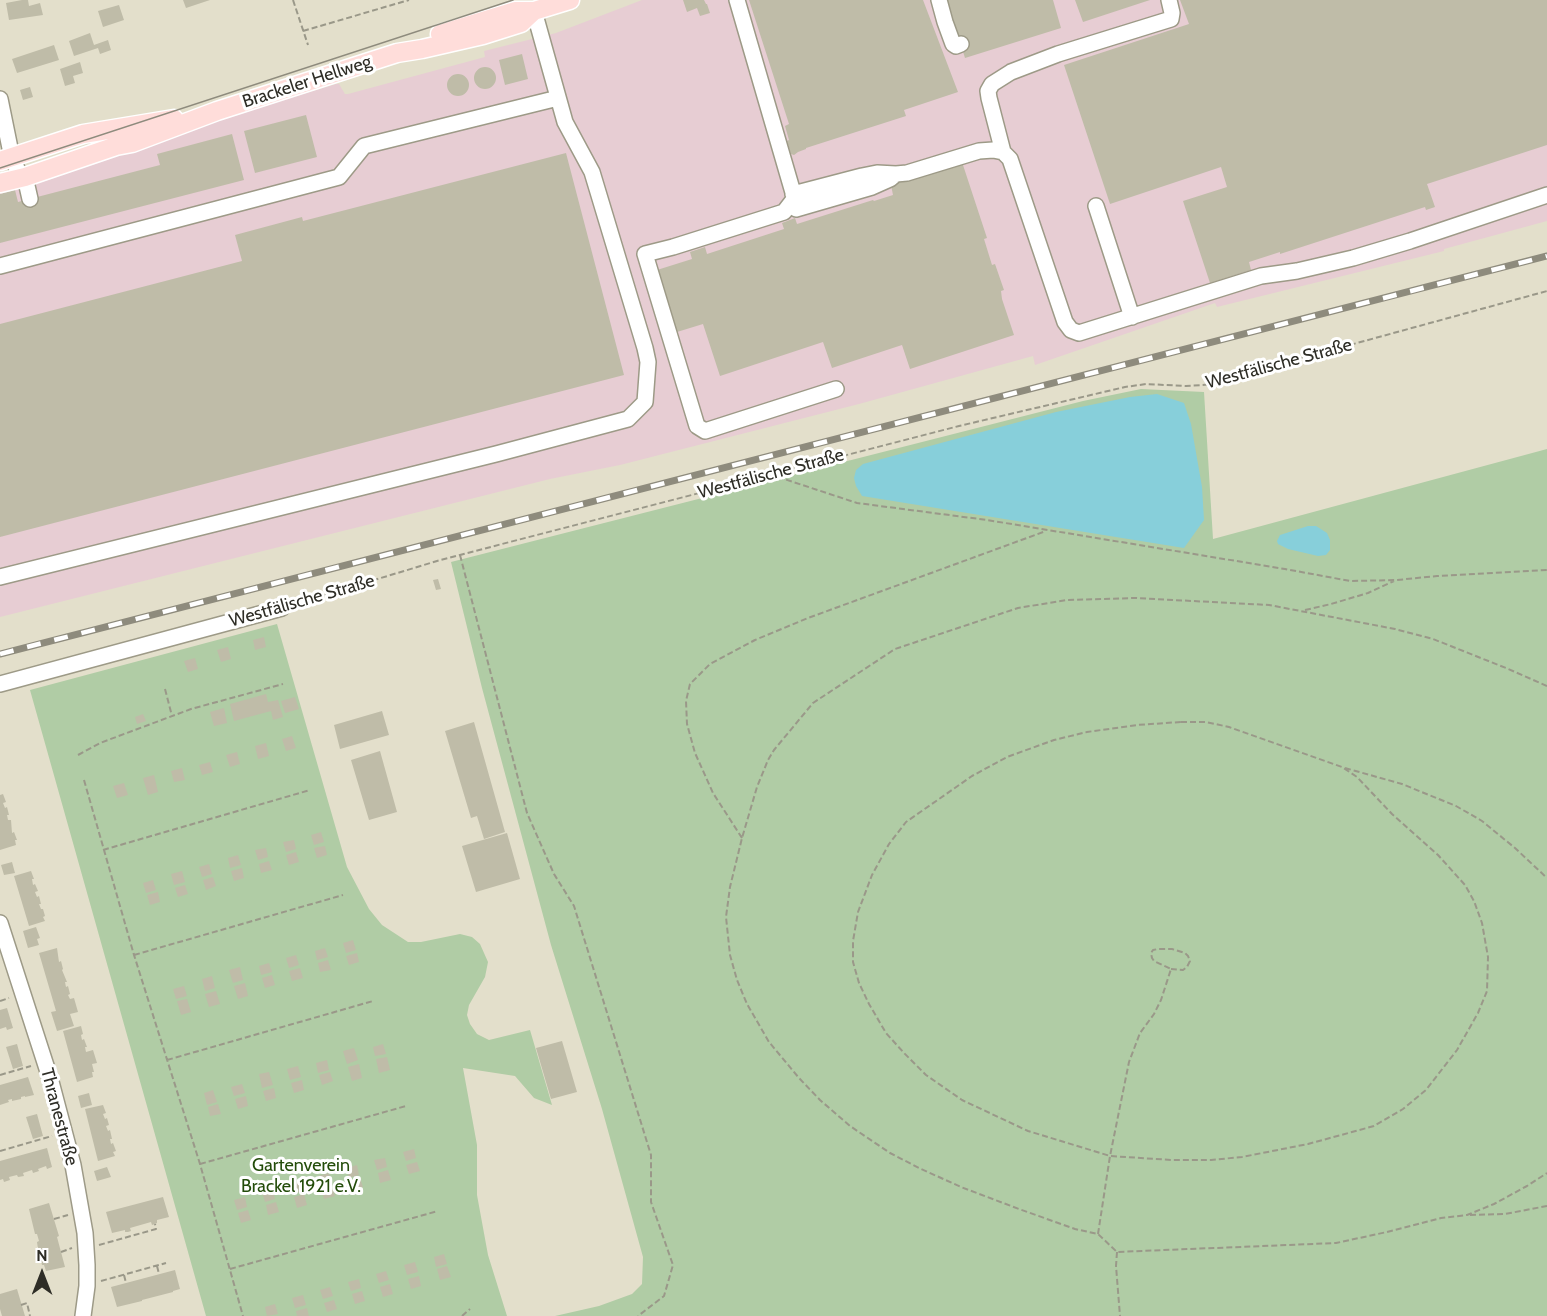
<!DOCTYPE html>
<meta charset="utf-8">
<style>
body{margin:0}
#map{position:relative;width:1547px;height:1316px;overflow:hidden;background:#e3dfcb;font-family:Cabin,sans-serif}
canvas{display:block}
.north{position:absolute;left:12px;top:1244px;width:60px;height:60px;-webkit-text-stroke:4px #fff;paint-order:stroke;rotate:0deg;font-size:16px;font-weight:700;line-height:24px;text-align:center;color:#2e2d26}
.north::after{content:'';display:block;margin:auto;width:21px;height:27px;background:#2e2d26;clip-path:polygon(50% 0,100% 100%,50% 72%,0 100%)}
</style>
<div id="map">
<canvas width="1547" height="1316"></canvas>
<div class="north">N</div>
</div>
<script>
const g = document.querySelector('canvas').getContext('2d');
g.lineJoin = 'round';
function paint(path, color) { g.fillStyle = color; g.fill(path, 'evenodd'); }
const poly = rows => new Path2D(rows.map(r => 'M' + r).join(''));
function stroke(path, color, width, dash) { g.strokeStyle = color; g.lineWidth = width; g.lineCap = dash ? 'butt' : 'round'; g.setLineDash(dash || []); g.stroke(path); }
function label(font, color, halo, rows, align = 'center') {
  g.font = font + ' Cabin,sans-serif'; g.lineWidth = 6; g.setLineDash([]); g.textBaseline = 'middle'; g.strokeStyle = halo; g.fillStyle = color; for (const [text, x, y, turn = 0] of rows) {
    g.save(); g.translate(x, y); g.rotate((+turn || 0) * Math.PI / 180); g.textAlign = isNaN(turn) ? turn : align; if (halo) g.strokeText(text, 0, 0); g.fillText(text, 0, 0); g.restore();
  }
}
const industrial = poly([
 [642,0,1547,0,1547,221,1444,249,1444,251,1217,307,1215,303,1035,365,1033,356,859,404,620,465,550,479,0,617,0,185,336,84,339,84,345,94,348,94,485,57,484,51,556,33]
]);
const green = poly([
 [1141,389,1204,392,1213,539,1547,449,1547,1316,555,1316,599,1306,632,1294,642,1284,643,1257,602,1109,551,945,482,688,451,562,1083,401],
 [277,624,347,867,369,909,382,925,408,942,421,942,460,934,472,937,480,944,488,962,485,977,469,1005,467,1015,470,1024,477,1034,489,1040,530,1030,552,1105,534,1098,515,1076,463,1068,477,1145,477,1195,488,1255,507,1316,206,1316,30,690]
]);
const water = poly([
 [1157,394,1184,403,1191,424,1202,487,1204,520,1184,548,862,496,856,486,854,478,856,470,863,464,1056,412,1130,397],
 [1308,526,1316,526,1327,533,1330,540,1330,550,1326,555,1318,556,1288,549,1278,544,1277,541,1280,535]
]);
const building = poly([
 [22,0,28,0,29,6,40,3,43,15,9,20,6,3],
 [183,0,210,0,186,8],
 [683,0,704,0,706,4,707,4,710,13,700,16,697,8,687,12],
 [749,0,923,0,958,92,904,110,906,116,806,148,806,149,798,152,794,155,791,154,787,141,789,140,785,126,789,124],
 [947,0,1053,0,1061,28,965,58],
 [1075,0,1150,0,1083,22],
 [1180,0,1547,0,1547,145,1427,184,1435,207,1426,210,1425,207,1280,254,1280,252,1249,262,1251,270,1210,283,1183,201,1227,187,1221,167,1110,204,1064,65,1189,24],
 [119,5,124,20,103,27,98,11],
 [90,33,94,45,108,40,111,50,100,54,98,48,74,56,69,41],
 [54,45,59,60,17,73,12,59],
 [522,54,528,79,505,85,499,60],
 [80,62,83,73,73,76,75,83,65,86,60,69],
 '474 78a11 11 0 1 1 22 0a11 11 0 1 1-22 0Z',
 '447 85a11 11 0 1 1 22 0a11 11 0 1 1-22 0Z',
 [30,87,33,97,23,100,20,90],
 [306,115,317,157,255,173,244,131],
 [232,134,244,180,0,243,0,194,15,190,18,202,160,165,157,154],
 [566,153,624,375,0,537,0,324,242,261,235,235,302,217,303,221],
 [962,162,987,238,984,239,992,265,995,264,1004,290,1001,291,1002,299,1014,335,910,369,902,345,832,368,823,342,720,376,703,324,677,332,657,270,692,259,690,252,705,247,707,254,784,229,782,223,795,218,797,224,873,200,874,201,893,195,891,185],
 [438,579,441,589,436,590,433,580],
 [264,637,266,647,255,650,253,640],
 [228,647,231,659,221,662,217,650],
 [195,658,198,669,188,672,184,661],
 [266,694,268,702,278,700,283,717,273,720,271,711,234,721,230,704],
 [295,697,299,709,285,713,281,701],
 [224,708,227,723,214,726,210,712],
 [382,711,389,735,340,749,334,725],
 [143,714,146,721,137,724,135,717],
 [474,722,505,832,484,839,477,816,471,818,445,731],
 [292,736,296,748,286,751,282,739],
 [266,743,269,756,258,759,255,746],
 [380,751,397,812,369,820,351,760],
 [237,752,240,764,230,767,226,755],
 [210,762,213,772,202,775,199,765],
 [182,768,185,780,174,782,171,771],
 [154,775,158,792,148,795,143,778],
 [124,783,128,795,117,798,113,786],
 [3,794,6,802,3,803,5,808,7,807,9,815,7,815,8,820,11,820,12,833,14,832,17,840,15,840,16,845,0,850,0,795],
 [321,832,324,842,314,845,311,835],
 [507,833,520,879,476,892,462,846],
 [294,840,296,849,286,852,283,842],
 [325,846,327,855,317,858,314,848],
 [266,848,268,857,258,860,255,850],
 [296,852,299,862,289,865,286,855],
 [238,855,241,865,230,868,228,858],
 [269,861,272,870,261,873,259,864],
 [12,862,15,873,4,875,1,865],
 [209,864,212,874,202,877,199,867],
 [242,868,244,878,234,881,231,871],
 [31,871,34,879,32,879,33,885,35,884,38,891,35,892,37,897,39,896,41,904,39,904,41,909,43,909,45,916,43,917,45,921,29,926,14,876],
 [182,871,185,882,174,885,171,874],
 [213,877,216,886,206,890,203,880],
 [153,880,156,890,146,893,143,883],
 [185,885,188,894,178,897,175,888],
 [158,892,160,902,150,905,147,895],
 [36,927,40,938,37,939,39,945,28,948,23,931],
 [353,940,356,950,346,953,343,943],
 [57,948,59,962,61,961,63,969,62,970,67,982,65,982,66,987,68,986,70,994,68,995,70,999,74,998,78,1012,70,1014,74,1026,57,1031,51,1012,56,1011,39,953],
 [325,948,328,957,317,960,315,951],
 [357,953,359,962,349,965,346,956],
 [296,955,299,965,289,968,286,958],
 [328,960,331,970,320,972,318,963],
 [269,963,272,972,261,975,259,966],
 [240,967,243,980,233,983,229,970],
 [300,968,303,978,292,981,289,971],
 [272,975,275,985,265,988,262,978],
 [212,976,215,988,205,991,202,979],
 [245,983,248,996,238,999,234,986],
 [184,986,187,996,176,999,173,989],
 [216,991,220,1004,209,1007,205,994],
 [187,999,191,1012,181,1015,177,1001],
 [7,1008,13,1028,7,1030,6,1027,0,1029,0,1010],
 [81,1026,83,1034,81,1035,82,1040,84,1039,87,1047,85,1047,86,1052,93,1050,97,1063,92,1064,94,1072,92,1072,93,1077,77,1082,63,1031],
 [562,1041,577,1092,551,1099,536,1048],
 [17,1044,23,1066,13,1069,6,1047],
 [383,1044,386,1054,375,1056,373,1047],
 [354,1048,358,1060,347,1064,343,1051],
 [387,1057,390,1070,379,1073,376,1059],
 [327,1060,329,1070,318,1073,316,1063],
 [359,1064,362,1078,352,1081,348,1067],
 [298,1066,301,1077,290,1080,287,1069],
 [269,1072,273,1085,262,1088,259,1074],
 [330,1072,333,1081,322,1085,319,1075],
 [28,1077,34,1095,25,1097,25,1096,21,1097,21,1099,12,1101,12,1099,8,1100,9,1102,0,1105,0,1085],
 [302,1080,304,1090,294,1093,291,1083],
 [242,1084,245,1093,234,1096,231,1087],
 [274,1088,276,1098,266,1101,263,1091],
 [213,1090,217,1102,207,1105,204,1093],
 [89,1093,92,1105,81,1108,78,1096],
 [246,1096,248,1106,238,1109,235,1099],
 [218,1104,221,1114,210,1116,208,1107],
 [103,1105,106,1113,103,1114,105,1119,107,1118,109,1125,106,1126,108,1131,110,1130,112,1139,110,1139,111,1144,113,1143,116,1151,113,1152,115,1156,98,1161,85,1109],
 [37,1114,43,1136,33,1139,26,1117],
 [47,1148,52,1167,47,1169,46,1166,38,1169,39,1171,33,1173,32,1170,23,1173,24,1176,18,1177,17,1175,9,1177,10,1180,4,1182,3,1179,0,1180,0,1161],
 [414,1149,416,1158,406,1161,403,1152],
 [385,1158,387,1167,377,1170,374,1160],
 [417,1162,420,1171,409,1174,406,1165],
 [357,1165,359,1175,349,1178,347,1168],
 [107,1167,111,1177,97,1181,94,1171],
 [388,1170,391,1180,380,1183,378,1173],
 [329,1173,331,1183,320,1186,318,1176],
 [360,1178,363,1187,353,1190,350,1181],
 [300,1181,303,1191,293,1194,290,1184],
 [332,1186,335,1196,324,1199,321,1189],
 [273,1189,275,1199,265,1202,262,1192],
 [304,1194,307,1205,297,1208,294,1197],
 [163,1197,169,1217,157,1220,157,1223,155,1224,152,1225,151,1222,130,1228,131,1231,128,1232,125,1232,125,1230,112,1233,106,1212],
 [245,1197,247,1207,237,1210,234,1200],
 [276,1202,279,1212,268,1215,266,1205],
 [49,1203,59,1236,57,1237,65,1267,46,1271,44,1265,42,1265,38,1249,37,1242,39,1241,37,1234,35,1234,29,1209],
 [248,1210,251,1220,241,1223,238,1213],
 [444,1254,447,1264,436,1267,434,1257],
 [415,1262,418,1272,407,1275,404,1265],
 [447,1266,451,1277,440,1280,437,1269],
 [175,1270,180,1289,173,1291,173,1292,142,1300,142,1301,117,1307,111,1287],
 [386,1271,389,1280,379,1283,376,1274],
 [419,1276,421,1286,411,1289,408,1279],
 [359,1279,361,1288,351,1291,348,1282],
 [390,1284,393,1294,383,1297,380,1287],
 [330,1287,333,1296,323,1299,320,1290],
 [17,1289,25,1316,2,1316,0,1309,0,1294],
 [362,1291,365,1301,355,1304,352,1294],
 [303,1295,306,1305,295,1308,292,1298],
 [334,1300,337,1309,327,1312,324,1303],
 [275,1304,278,1314,267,1316,265,1307],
 [307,1308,309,1316,297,1316,296,1311]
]);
const path = poly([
 [293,0,308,45],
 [303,31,409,0],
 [769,474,857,503,987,520,1285,569,1350,581,1397,580,1437,576,1547,570],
 [460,555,527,813,554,874,574,906,651,1155,651,1202,673,1265,664,1296,638,1316],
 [295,604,437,561,502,544,959,426,1125,387,1146,384,1186,386,1218,384,1262,369,1547,291],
 [1305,610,1331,604,1368,593,1394,581],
 [1547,686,1506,668,1433,639,1395,629,1269,605,1135,598,1067,600,1018,608,895,649,813,703,774,750,768,760,757,787,742,838,730,887,726,917,730,955,737,980,747,1004,769,1042,799,1078,820,1100,850,1126,890,1153,919,1168,961,1187,1019,1209,1075,1229,1098,1234,1117,1252,1336,1243,1387,1232,1441,1218,1467,1215,1494,1204,1527,1186,1547,1173],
 [165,689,172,716],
 [1181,722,1206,722,1229,727,1342,767,1357,777,1392,814,1438,855,1465,885,1474,901,1482,923,1488,957,1487,991,1478,1013,1457,1050,1426,1090,1403,1109,1374,1126,1308,1144,1242,1157,1211,1160,1172,1160,1110,1156,1028,1131,962,1100,926,1075,904,1053,886,1033,869,1004,859,983,853,962,853,941,858,912,872,875,889,844,906,822,972,776,1007,757,1054,740,1087,732,1137,725,1181,722],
 [78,755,100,743,191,709,283,684],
 [1345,768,1402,784,1456,806,1482,821,1515,848,1547,878],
 [84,780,134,955,200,1164,243,1316],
 [742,838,713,793,695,753,687,724,686,701,690,684,710,664,755,640,808,618,1046,531],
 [103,850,310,790],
 [134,955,343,895],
 [0,1001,9,998],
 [167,1060,373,1001],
 [0,1075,31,1066],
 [0,1151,52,1136],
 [200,1164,406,1106],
 [1470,1215,1505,1214,1547,1206],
 [54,1219,68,1215],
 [1098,1234,1110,1156,1129,1062,1140,1033,1154,1014,1161,1000,1171,969,1154,961,1152,958,1151,953,1153,950,1158,949,1172,949,1185,953,1188,956,1190,961,1187,967,1183,970,1171,969],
 [99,1245,156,1229,155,1224],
 [61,1252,72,1248],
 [1117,1252,1116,1266,1120,1316],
 [157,1266,159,1274],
 [230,1269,438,1211],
 [124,1275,126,1283],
 [101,1281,166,1263],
 [21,1305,27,1303,30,1316],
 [462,1316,470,1309]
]);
const minor = poly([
 [737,0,794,196,796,209,872,187,890,179,896,174],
 [939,0,945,22,953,44,956,46,961,44],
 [0,99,12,158,19,173,25,177,30,199],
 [1003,152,989,98,988,91,992,84,1011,72,1058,54,1171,19,1172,13,1169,0],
 [793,194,862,176,877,173,896,174,907,173,979,151,993,150,1003,152,1010,159,1065,322,1071,330,1079,333,1261,276,1297,271,1353,258,1410,241,1547,195],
 [794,199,784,212,673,247,645,254,697,426,705,431,836,389],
 [1096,206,1132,317],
 [0,266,339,177,364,146,558,98],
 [0,577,496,454,628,419,645,402,648,362,645,348,592,172,565,122,534,11],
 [0,684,282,608],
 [0,923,50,1078,73,1165,85,1233,87,1265,87,1286,83,1316]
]);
const major = poly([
 [440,34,515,11,534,11,570,0],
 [0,161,83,134,174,119],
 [0,183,25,177,116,146,132,143,217,111,397,53,422,49,483,35,521,23,534,11]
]);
const tram = poly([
 [0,168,513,0]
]);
const rail = poly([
 [0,654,1547,256]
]);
const streetNames = [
 ["Brackeler Hellweg",307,82,-18],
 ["Westfälische Straße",1279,364,-15],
 ["Westfälische Straße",771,474,-15],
 ["Westfälische Straße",302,601,-16],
 ["Thranestraße",59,1117,75]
];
const parkNames = [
 ["Gartenverein",301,1166],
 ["Brackel 1921 e.V.",301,1187]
];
paint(industrial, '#e7cdd3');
paint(green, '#b0cca5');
paint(water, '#87cfda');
paint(building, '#bfbca8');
stroke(minor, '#9d9a87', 18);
stroke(major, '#fff', 21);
stroke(path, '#9a9889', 2, [6, 3]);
stroke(minor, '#fff', 15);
stroke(major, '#ffddda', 18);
stroke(tram, '#8e8b7d', 1.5);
stroke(rail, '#8e8b7d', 7);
stroke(rail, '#fff', 4.5, [14]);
label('18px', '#2e2d26', '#fff', streetNames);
label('18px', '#234c0a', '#fff', parkNames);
</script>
